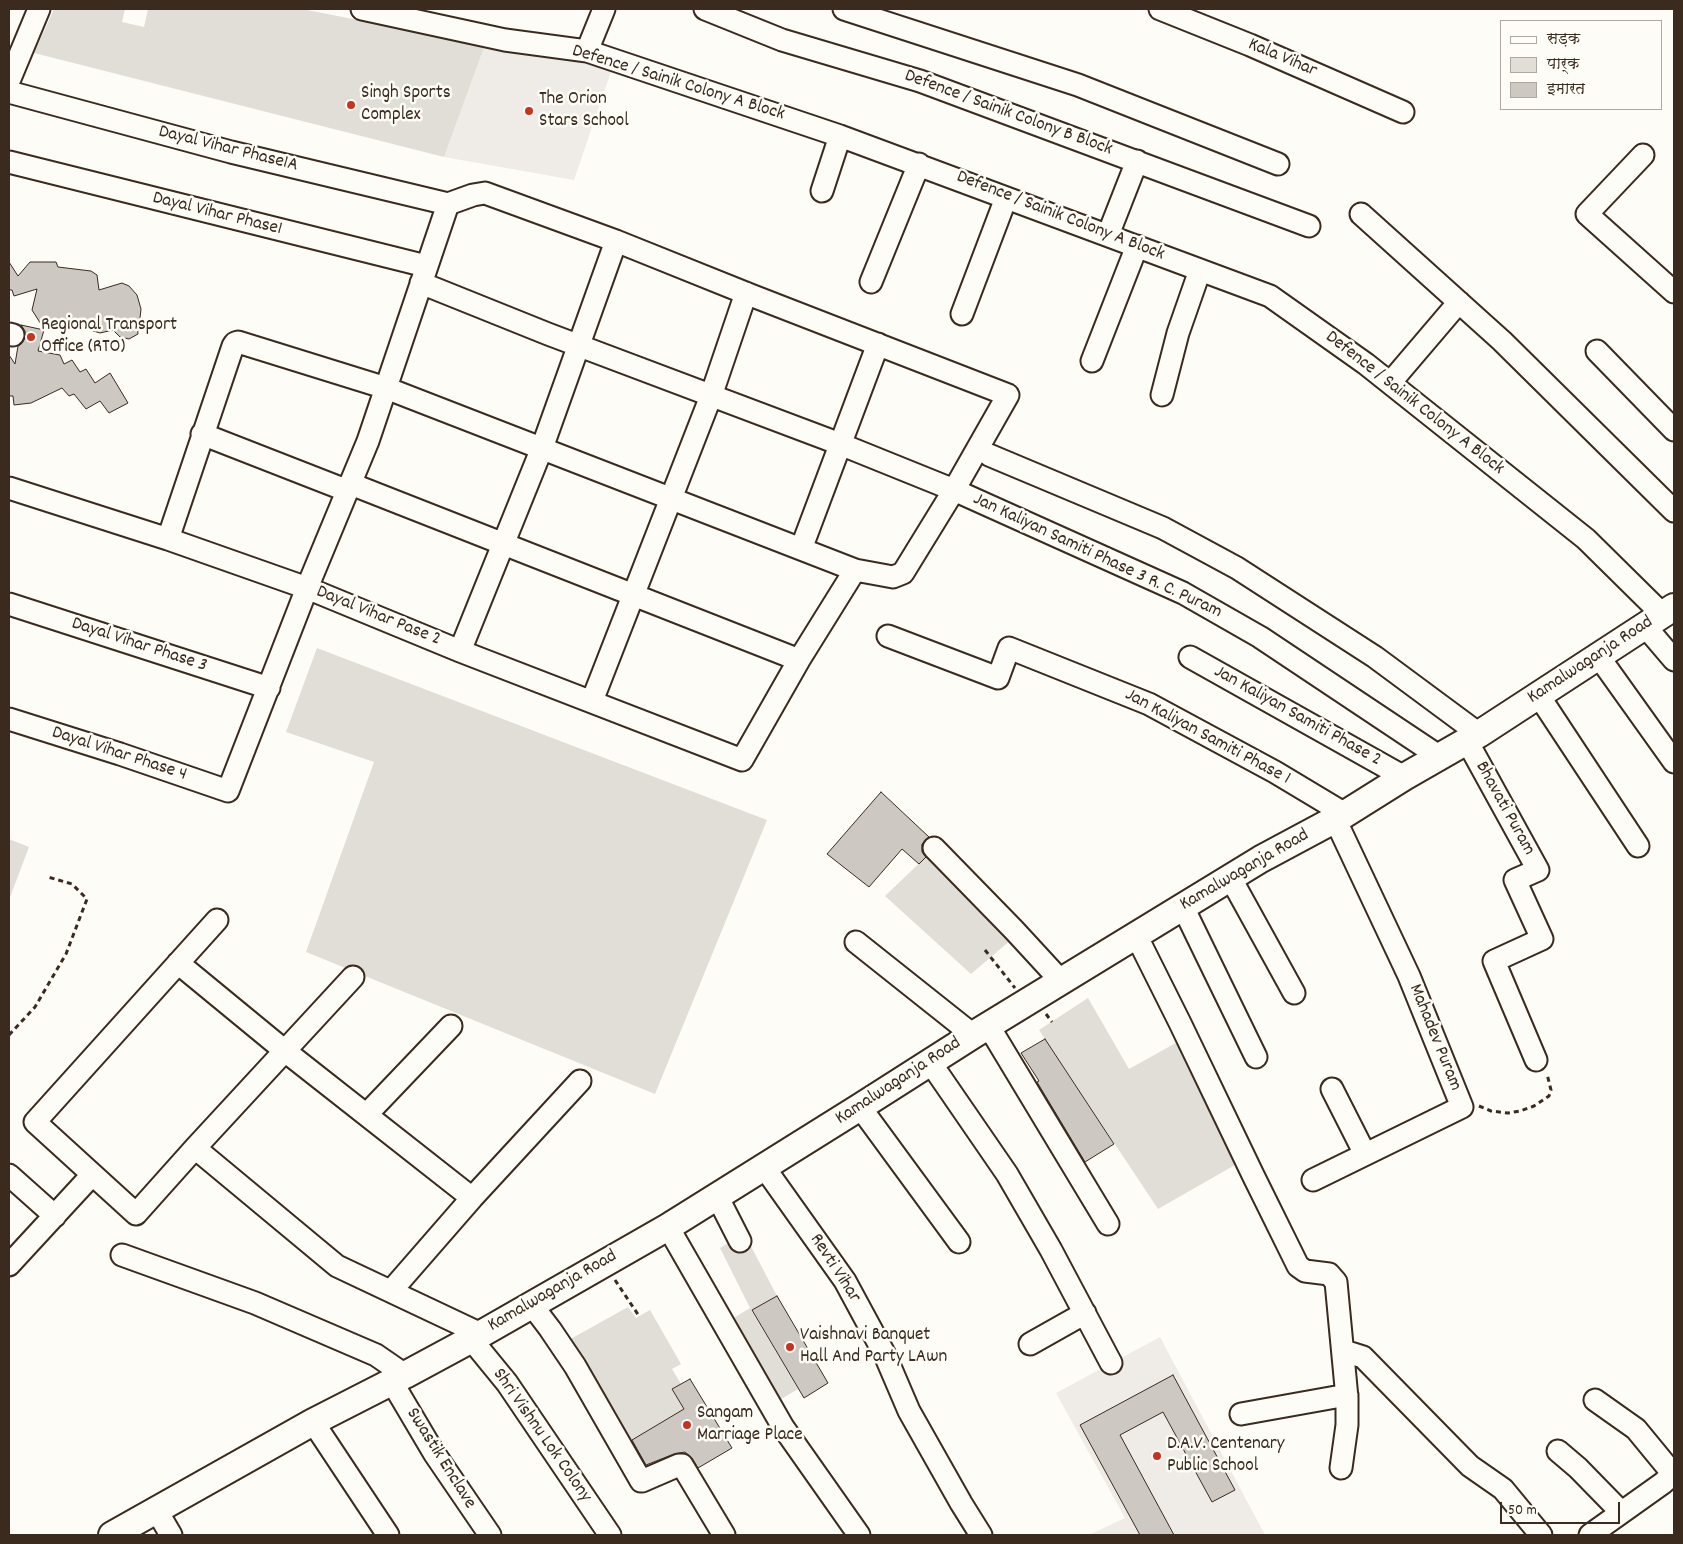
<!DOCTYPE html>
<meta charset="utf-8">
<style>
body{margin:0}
#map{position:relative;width:1683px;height:1544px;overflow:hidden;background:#fdfcf7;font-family:Dekko,"Playpen Sans Deva",sans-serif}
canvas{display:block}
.frame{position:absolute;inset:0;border:10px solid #3b2a1e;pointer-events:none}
.legend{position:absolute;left:1500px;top:20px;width:162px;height:90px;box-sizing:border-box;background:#fdfcf7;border:1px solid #afa8a0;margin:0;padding:6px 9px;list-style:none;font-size:15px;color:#3b2a1e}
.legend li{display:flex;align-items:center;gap:10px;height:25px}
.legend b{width:25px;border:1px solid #afa8a0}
.scale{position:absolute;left:1500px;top:1502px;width:120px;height:22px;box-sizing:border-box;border:2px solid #3b2a1e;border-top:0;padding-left:6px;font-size:15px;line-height:18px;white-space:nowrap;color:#3b2a1e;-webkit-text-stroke:4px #fdfcf7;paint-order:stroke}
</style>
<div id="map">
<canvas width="1683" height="1544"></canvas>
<div class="frame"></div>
<ul class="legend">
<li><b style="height:6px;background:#fdfcf7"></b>सड़क</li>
<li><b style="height:14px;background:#e1ded7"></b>पार्क</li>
<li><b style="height:14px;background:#cdc8c2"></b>इमारत</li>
</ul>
<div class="scale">50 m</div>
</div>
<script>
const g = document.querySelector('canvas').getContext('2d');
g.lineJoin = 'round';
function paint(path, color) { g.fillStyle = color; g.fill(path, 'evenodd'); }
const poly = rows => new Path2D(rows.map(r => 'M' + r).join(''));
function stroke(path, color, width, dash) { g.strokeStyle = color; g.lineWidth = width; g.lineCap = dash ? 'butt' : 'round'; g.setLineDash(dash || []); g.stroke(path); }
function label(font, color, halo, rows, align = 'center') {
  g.font = font + ' Dekko,sans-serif'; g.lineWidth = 5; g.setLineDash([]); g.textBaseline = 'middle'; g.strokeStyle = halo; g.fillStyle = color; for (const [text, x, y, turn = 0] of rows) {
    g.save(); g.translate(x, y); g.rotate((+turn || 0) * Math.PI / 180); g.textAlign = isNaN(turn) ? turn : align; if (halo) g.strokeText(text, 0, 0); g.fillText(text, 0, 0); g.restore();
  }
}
const built = poly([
 [485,45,613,66,574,180,444,157],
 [1160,1337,1265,1535,1089,1535,1125,1518,1056,1393]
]);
const green = poly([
 [54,9,125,9,122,22,144,27,148,9,302,9,485,45,444,157,34,53],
 [317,648,767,820,655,1094,306,952,374,762,286,732],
 [9,839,29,847,9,900],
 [931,852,1012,939,971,974,885,896],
 [1088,998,1129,1069,1183,1039,1242,1161,1158,1209,1039,1030],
 [744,1233,777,1296,752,1311,798,1389,778,1401,730,1320,750,1308,720,1248],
 [628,1307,636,1318,650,1310,681,1364,672,1369,681,1384,672,1389,684,1409,629,1442,567,1341]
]);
const building = poly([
 [9,262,18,276,30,262,56,262,58,267,91,271,97,275,99,290,122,283,129,286,137,295,141,309,140,318,137,322,138,334,129,339,120,337,113,330,100,333,61,321,44,329,32,310,37,289,14,296,12,290,9,290,9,262],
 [21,325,44,330,38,351,60,355,64,364,72,360,80,372,86,369,95,383,110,373,128,403,109,413,100,401,86,409,74,394,69,396,62,388,31,403,14,405,13,396,9,396,9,355,15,364,18,346,22,343,25,338,25,331,21,325],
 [881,792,929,837,922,844,922,852,926,857,919,864,902,849,869,887,827,854,881,792],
 [1045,1039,1114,1144,1085,1162,1037,1082,1039,1081,1021,1053,1045,1039],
 [777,1296,828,1383,804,1398,752,1310,777,1296],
 [1173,1375,1235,1490,1212,1502,1163,1412,1120,1435,1174,1535,1140,1535,1080,1425,1173,1375],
 [690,1379,732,1448,698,1468,692,1458,685,1452,674,1454,646,1465,632,1440,684,1409,672,1389,690,1379]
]);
const path = poly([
 [985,950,1015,988],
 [1046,1014,1052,1022],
 [9,1035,35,1007,66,954,87,899,72,884,48,877],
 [1479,1106,1491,1111,1508,1113,1520,1111,1534,1106,1549,1096,1551,1090,1547,1074],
 [615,1280,639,1316]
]);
const minor = poly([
 [362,9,505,40,587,51,840,136,1270,296,1366,364,1586,539,1662,614],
 [705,9,782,40,920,81,1309,226],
 [844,9,1078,85,1278,164],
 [1160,9,1250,45,1403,112],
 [587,51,604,9],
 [9,81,39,9],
 [9,92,231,152,448,204],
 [1643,155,1587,214,1674,292],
 [9,162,426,266],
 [822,191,840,136],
 [1361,214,1502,341,1674,511],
 [1108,235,1137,161],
 [871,282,919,164],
 [421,283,548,334,840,444,954,490,1183,593,1260,637,1440,757],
 [962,314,1006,198],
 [9,334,13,335],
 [1597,351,1674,430],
 [1092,361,1137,246],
 [1390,383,1459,302],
 [1162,395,1178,333,1200,270],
 [202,434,348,491],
 [989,455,1163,528,1237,568,1375,657,1479,734],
 [351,484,799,660],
 [9,488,168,539,307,588,460,651,742,760,799,660,855,570,893,577,903,573,954,490,1008,395,753,296,616,241,485,193,473,195,448,204,368,441,307,588,228,791,120,754,9,719],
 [168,539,233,346,235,343,238,342,386,388,855,570],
 [801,549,878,344],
 [9,604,269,688],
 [1645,626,1674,660],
 [888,636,998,678,1009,648,1149,704,1275,772,1345,814],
 [460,651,542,448,616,241],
 [1190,657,1404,777],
 [1599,657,1674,762],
 [1539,696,1638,846],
 [592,701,711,396,746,293],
 [1467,741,1538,870,1515,880,1542,939,1494,961,1536,1060],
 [934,848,1014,930,1061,981],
 [1230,877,1294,993],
 [1183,907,1256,1057],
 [217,920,35,1122,136,1214,195,1148,353,977],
 [1136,935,1180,1023,1253,1175,1298,1266,1305,1271,1329,1274,1336,1282,1347,1398,1347,1425,1341,1468],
 [856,942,973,1035],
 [178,963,285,1051,472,1198],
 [988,1025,1108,1224],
 [930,1062,1007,1174,1051,1250,1111,1363],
 [1332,1089,1365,1154],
 [860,1107,959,1242],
 [367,1114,451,1026],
 [195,1148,337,1266,481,1334],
 [764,1167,845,1281,885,1355,909,1411,961,1503,981,1535],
 [9,1175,55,1216],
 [1313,1180,1462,1107,1409,976,1335,819],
 [717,1196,740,1241],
 [668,1227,783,1427,859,1535],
 [122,1255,255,1303,376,1355,405,1375],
 [9,1265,92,1175],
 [391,1291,472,1198,580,1081],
 [531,1304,550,1329,575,1366,641,1481,642,1481,679,1465,682,1465,724,1535],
 [471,1339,507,1383,610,1535],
 [1030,1344,1085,1313],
 [1344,1351,1363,1357,1470,1466,1503,1489,1541,1535],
 [392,1382,434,1453,490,1535],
 [1595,1400,1636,1429,1673,1474],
 [1241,1414,1347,1395],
 [313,1422,388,1535],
 [1558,1451,1578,1468,1621,1512],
 [157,1511,171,1535],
 [1590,1535,1663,1483,1674,1473]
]);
const major = poly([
 [112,1535,313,1422,405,1375,481,1334,668,1227,860,1107,973,1035,1261,859,1345,814,1404,777,1479,734,1674,607]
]);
const markers = [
 [351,105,5,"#c8321e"],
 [529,111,5,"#c8321e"],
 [31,337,5,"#c8321e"],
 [790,1347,5,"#c8321e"],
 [687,1425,5,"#c8321e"],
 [1157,1456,5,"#c8321e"]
];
const streetNames = [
 ["Kala Vihar",1282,59,23],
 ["Defence / Sainik Colony A Block",678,84,17],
 ["Defence / Sainik Colony B Block",1008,114,20],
 ["Dayal Vihar Phase1A",228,150,14],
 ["Dayal Vihar Phase1",217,215,14],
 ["Defence / Sainik Colony A Block",1060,217,21],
 ["Defence / Sainik Colony A Block",1414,404,38],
 ["Jan Kaliyan Samiti Phase 3 R. C. Puram",1097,557,25],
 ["Dayal Vihar Pase 2",378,617,22],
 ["Dayal Vihar Phase 3",139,646,18],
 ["Kamalwaganja Road",1591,661,-33],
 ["Jan Kaliyan Samiti Phase 2",1297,717,29],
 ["Jan Kaliyan Samiti Phase 1",1207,738,28],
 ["Dayal Vihar Phase 4",119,755,18],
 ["Bhavati Puram",1504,809,61],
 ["Kamalwaganja Road",1245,871,-30],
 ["Mahadev Puram",1434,1038,68],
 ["Kamalwaganja Road",899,1082,-33],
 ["Revti Vihar",834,1269,57],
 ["Kamalwaganja Road",553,1292,-30],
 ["Shri Vishnu Lok Colony",541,1436,55],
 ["Swastik Enclave",440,1459,58]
];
const poiNames = [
 ["Singh Sports",361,94],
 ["Complex",361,116],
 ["The Orion",539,100],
 ["Stars School",539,122],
 ["Regional Transport",41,326],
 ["Office (RTO)",41,348],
 ["Vaishnavi Banquet",800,1336],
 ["Hall And Party LAwn",800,1358],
 ["Sangam",697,1414],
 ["Marriage Place",697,1436],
 ["D.A.V. Centenary",1167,1445],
 ["Public School",1167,1467]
];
paint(built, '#efece7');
paint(green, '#e1ded7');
paint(building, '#cdc8c2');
stroke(building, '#3b2a1e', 1);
stroke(minor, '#3b2a1e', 25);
stroke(major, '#3b2a1e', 30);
stroke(path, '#3b2a1e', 3, [5, 4]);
stroke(minor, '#fdfcf7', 21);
stroke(major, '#fdfcf7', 26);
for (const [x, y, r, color] of markers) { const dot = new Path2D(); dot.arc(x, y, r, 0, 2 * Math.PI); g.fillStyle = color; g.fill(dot); stroke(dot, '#fdfcf7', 2); }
label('19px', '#3b2a1e', '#fdfcf7', streetNames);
label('19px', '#3b2a1e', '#fdfcf7', poiNames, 'left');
</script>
